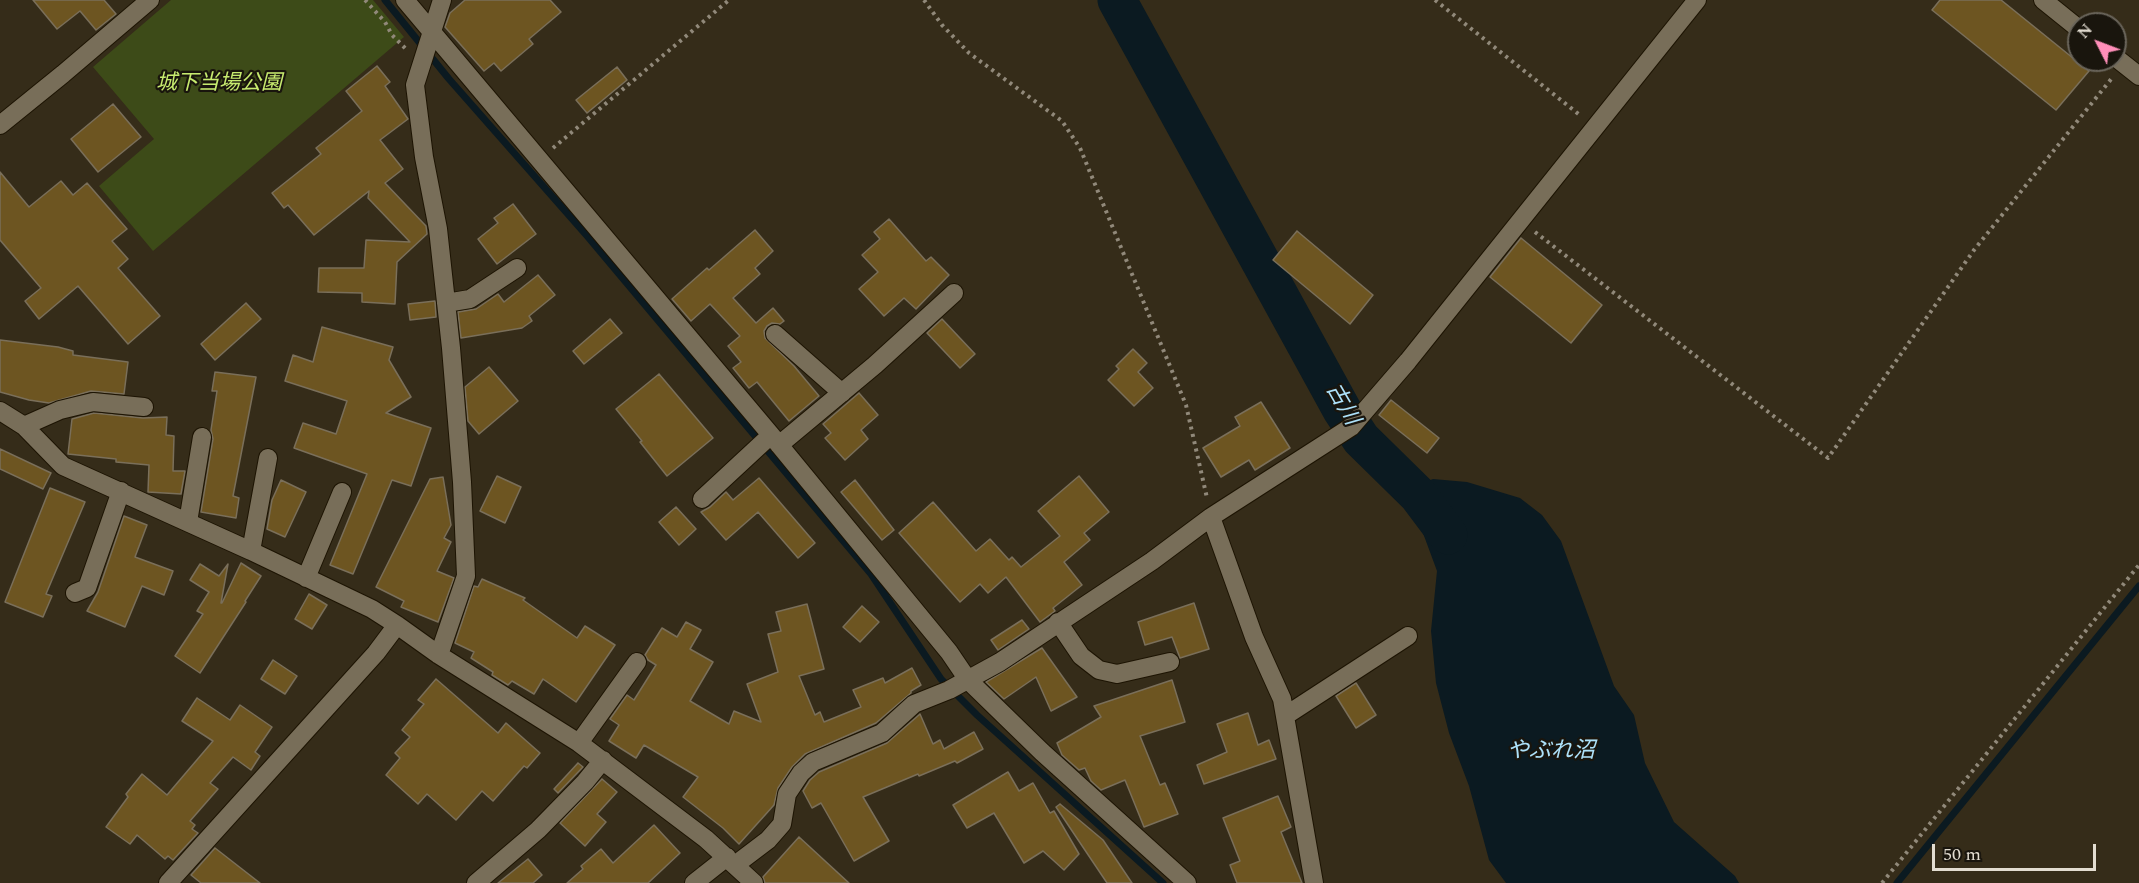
<!DOCTYPE html>
<meta charset="utf-8">
<style>
body{margin:0}
#map{position:relative;width:2139px;height:883px;overflow:hidden;background:#352c19;font-family:Spectral,serif}
canvas{display:block}
.north{position:absolute;left:2067px;top:12px;width:60px;height:60px;box-sizing:border-box;background:#19150d;border:2px solid #6a655b;border-radius:50%;rotate:312deg;font-size:16px;font-weight:700;line-height:24px;text-align:center;color:#e3ddd1}
.north::after{content:'';display:block;margin:auto;width:21px;height:27px;background:#ff8eb9;clip-path:polygon(50% 0,100% 100%,50% 72%,0 100%)}
.scale{position:absolute;left:1932px;top:844px;width:164px;height:27px;box-sizing:border-box;border:3px solid #e3ddd1;border-top:0;padding-left:8px;font-size:18px;line-height:21px;white-space:nowrap;color:#e3ddd1;-webkit-text-stroke:4px #19150d;paint-order:stroke}
</style>
<div id="map">
<canvas width="2139" height="883"></canvas>
<div class="north">N</div>
<div class="scale">50 m</div>
</div>
<script>
const g = document.querySelector('canvas').getContext('2d');
g.lineJoin = 'round';
function paint(path, color) { g.fillStyle = color; g.fill(path, 'evenodd'); }
const poly = rows => new Path2D(rows.map(r => 'M' + r).join(''));
function stroke(path, color, width, dash) { g.strokeStyle = color; g.lineWidth = width; g.lineCap = dash ? 'butt' : 'round'; g.setLineDash(dash || []); g.stroke(path); }
function label(font, color, halo, rows, align = 'center') {
  g.font = font + ' Spectral,"Noto Sans JP",serif'; g.lineWidth = 4.5; g.setLineDash([]); g.textBaseline = 'middle'; g.strokeStyle = halo; g.fillStyle = color; for (const [text, x, y, turn = 0] of rows) {
    g.save(); g.translate(x, y); g.rotate((+turn || 0) * Math.PI / 180); g.textAlign = isNaN(turn) ? turn : align; if (halo) g.strokeText(text, 0, 0); g.fillText(text, 0, 0); g.restore();
  }
}
const green = poly([
 [171,0,373,0,404,37,153,251,99,186,154,139,93,67]
]);
const water = poly([
 [1433,479,1467,482,1520,498,1542,515,1561,541,1614,686,1634,715,1645,763,1674,822,1735,876,1739,883,1506,883,1489,860,1469,786,1449,733,1436,683,1431,631,1437,571,1420,525,1416,504,1417,485]
]);
const stream = poly([
 [385,0,449,79,588,237,871,574,941,679,977,715,1163,883],
 [1897,883,2139,586]
]);
const river = poly([
 [1117,0,1342,410,1361,439,1418,495,1448,535]
]);
const building = poly([
 [33,0,104,0,116,14,96,30,80,11,57,29,33,0],
 [465,0,550,0,561,12,529,39,533,44,501,71,494,63,484,71,445,27,450,13,465,0],
 [1940,0,2001,0,2089,71,2056,110,1932,10,1940,0],
 [377,66,390,82,385,86,408,119,380,140,403,169,385,183,426,226,427,234,397,262,395,304,362,302,362,293,318,292,319,268,364,268,366,240,410,242,368,198,369,191,314,235,288,205,284,208,272,193,321,154,316,148,362,111,346,91,377,66],
 [617,67,627,80,587,113,576,100,617,67],
 [113,104,141,137,98,172,71,139,113,104],
 [0,172,29,207,61,181,73,195,87,183,127,229,112,241,128,259,118,268,160,316,128,344,78,286,39,319,25,301,41,288,0,240,0,172],
 [513,204,536,234,497,264,478,239,498,223,494,218,513,204],
 [889,219,926,261,931,257,949,275,916,309,904,298,884,316,859,289,878,272,862,255,880,239,874,232,889,219],
 [755,230,773,251,755,268,760,274,733,298,756,323,773,308,784,321,780,324,772,323,767,326,764,331,765,338,794,366,819,396,789,421,757,382,749,388,733,368,741,362,728,346,740,336,710,304,691,321,672,299,707,268,709,270,755,230],
 [1297,231,1373,295,1350,324,1273,260,1297,231],
 [1521,238,1602,305,1571,343,1490,277,1521,238],
 [538,275,555,295,529,316,532,321,522,328,461,338,458,312,476,309,498,294,504,302,538,275],
 [435,301,436,317,410,320,408,304,435,301],
 [246,303,261,319,215,360,201,344,246,303],
 [610,319,622,333,584,364,573,351,610,319],
 [942,319,975,354,960,368,927,333,942,319],
 [322,327,393,347,389,360,411,397,386,413,431,428,411,486,392,480,353,574,330,565,367,474,294,448,303,423,336,434,347,401,285,381,293,355,313,362,322,327],
 [0,340,58,347,73,351,73,355,128,362,124,394,91,391,49,403,29,400,0,392,0,340],
 [1133,349,1147,363,1138,372,1153,388,1134,406,1108,380,1119,369,1116,366,1133,349],
 [489,367,518,401,479,434,468,421,465,387,489,367],
 [215,372,256,377,233,496,239,498,236,518,201,512,213,439,211,430,217,391,212,391,215,372],
 [659,374,713,438,667,476,640,442,642,441,616,409,659,374],
 [859,393,878,415,861,430,868,439,845,460,825,438,831,433,823,424,859,393],
 [1391,400,1439,438,1427,453,1379,415,1391,400],
 [1261,402,1290,448,1255,470,1249,460,1221,477,1203,448,1240,426,1235,417,1261,402],
 [94,413,143,418,167,417,166,435,174,436,173,471,185,471,181,494,148,492,149,465,116,462,116,459,68,454,72,419,94,413],
 [0,449,51,473,43,489,0,469,0,449],
 [497,476,521,487,505,523,480,511,497,476],
 [1079,476,1109,512,1084,533,1090,540,1064,562,1082,585,1053,608,1055,611,1040,622,1006,577,988,593,980,584,960,602,899,533,933,502,976,551,990,539,1009,560,1012,557,1021,567,1060,536,1038,511,1079,476],
 [443,477,451,525,444,538,451,542,437,571,454,578,438,622,401,607,404,601,376,587,430,479,443,477],
 [759,478,815,543,798,558,758,512,726,540,701,512,710,507,726,492,733,500,759,478],
 [281,480,306,492,285,537,267,529,272,500,281,480],
 [855,480,894,530,882,540,841,492,855,480],
 [50,488,85,502,46,594,52,596,43,617,5,602,50,488],
 [676,507,696,529,679,545,659,522,676,507],
 [124,516,147,525,135,557,173,571,164,595,142,586,125,627,87,611,98,592,124,516],
 [241,563,261,576,245,601,246,602,200,673,175,656,203,614,197,611,209,592,190,580,200,564,219,576,228,564,221,603,222,603,241,563],
 [482,579,525,598,523,600,577,638,585,626,615,645,576,702,543,679,534,694,512,681,508,685,492,675,493,672,471,658,474,652,455,643,474,586,478,587,482,579],
 [309,594,327,605,312,629,295,619,309,594],
 [1194,603,1209,649,1180,658,1172,637,1145,645,1138,622,1194,603],
 [807,604,824,669,799,676,815,715,820,712,824,722,861,707,853,690,883,678,885,683,912,668,921,685,911,691,911,693,876,723,805,754,792,767,778,788,774,805,739,844,723,828,683,797,698,777,644,745,636,758,609,741,619,725,610,719,627,695,634,700,656,665,648,660,645,655,662,628,677,637,686,622,701,630,690,649,713,662,690,701,729,724,734,711,761,722,747,684,778,672,768,634,781,631,776,612,807,604],
 [862,606,879,622,860,642,843,627,862,606],
 [1022,620,1029,629,998,650,991,640,1022,620],
 [1042,648,1077,697,1051,711,1036,677,1004,699,986,682,1042,648],
 [273,660,297,676,285,694,261,679,273,660],
 [436,679,498,733,506,723,540,753,527,768,524,766,493,801,482,791,456,820,427,794,418,804,386,775,400,758,395,753,410,737,402,730,424,704,418,700,436,679],
 [1172,680,1185,722,1140,736,1160,785,1165,783,1178,814,1144,827,1125,780,1101,790,1091,781,1085,768,1079,770,1062,755,1057,743,1101,717,1094,706,1172,680],
 [1356,683,1376,715,1356,728,1336,696,1356,683],
 [197,698,230,720,240,705,272,727,255,752,260,756,251,770,233,757,210,783,218,789,190,821,195,825,192,829,198,833,173,860,168,856,165,859,137,835,130,844,106,827,128,797,126,794,142,774,167,795,213,741,182,721,197,698],
 [1248,713,1258,745,1269,740,1276,759,1204,784,1197,765,1227,752,1217,724,1248,713],
 [920,714,933,744,940,740,944,749,974,732,983,749,957,763,955,761,919,776,918,774,863,797,889,841,854,861,821,803,812,808,803,791,810,780,819,772,887,743,920,714],
 [578,763,583,767,558,793,554,789,578,763],
 [1008,772,1019,791,1033,783,1050,813,1054,811,1079,854,1064,870,1043,851,1024,863,994,813,967,828,953,805,1008,772],
 [602,779,617,792,597,814,606,822,585,846,560,823,602,779],
 [1278,796,1291,827,1281,832,1302,883,1237,883,1230,865,1240,861,1223,818,1278,796],
 [1060,804,1103,840,1132,883,1107,883,1056,807,1060,804],
 [654,825,680,853,648,883,567,883,583,869,581,866,601,849,613,863,654,825],
 [799,837,849,883,765,883,763,877,799,837],
 [215,848,260,883,201,883,191,875,215,848],
 [528,859,542,875,533,883,498,883,528,859]
]);
const path = poly([
 [365,0,385,22,392,35,407,50],
 [924,0,942,25,969,53,1062,121,1080,148,1186,405,1207,498],
 [1435,0,1581,116],
 [553,148,729,0],
 [1535,232,1828,458,1974,250,2112,78],
 [1882,883,2139,565]
]);
const street = poly([
 [405,0,771,435,949,652,968,680,1042,752,1187,883],
 [2043,0,2079,29],
 [2115,57,2139,76],
 [0,125,63,74,150,0],
 [446,303,470,299,517,268],
 [775,334,842,393],
 [0,411,24,426,63,466,251,551,372,609,397,625,439,655,579,743,706,839,754,883],
 [24,426,60,410,93,402,144,407],
 [779,445,875,365,954,293],
 [702,499,771,435],
 [1211,517,1254,637,1282,699,1314,883],
 [188,522,202,437],
 [251,551,268,458],
 [306,578,342,492],
 [75,593,87,588,121,491],
 [1058,622,1081,656,1099,670,1117,674,1170,662],
 [439,655,466,576,462,482,451,348,438,229,424,157,415,85,442,0],
 [1285,716,1408,636],
 [579,743,637,662],
 [735,865,768,840,782,824,787,794,801,773,813,762,882,733,914,704,949,690,1000,662,1152,561,1211,517,1351,427,1408,361,1697,0],
 [168,883,376,653,397,625],
 [476,883,538,830,585,782,603,760],
 [694,883,727,857]
]);
const parkNames = [
 ["城下当場公園",219,85]
];
const waterNames = [
 ["古川",1341,405,60],
 ["やぶれ沼",1551,753]
];
paint(green, '#3d4b18');
paint(water, '#0b1a21');
stroke(stream, '#0b1a21', 7);
stroke(river, '#0b1a21', 39);
paint(building, '#6d5521');
stroke(building, '#7a6f5a', 1.5);
stroke(street, '#1d1403', 20);
stroke(path, '#91897a', 4, [3, 4.5]);
stroke(street, '#786e59', 18);
label('italic 21px', '#c7eb6f', '#19150d', parkNames);
label('italic 22px', '#ade1f9', '#19150d', waterNames);
</script>
